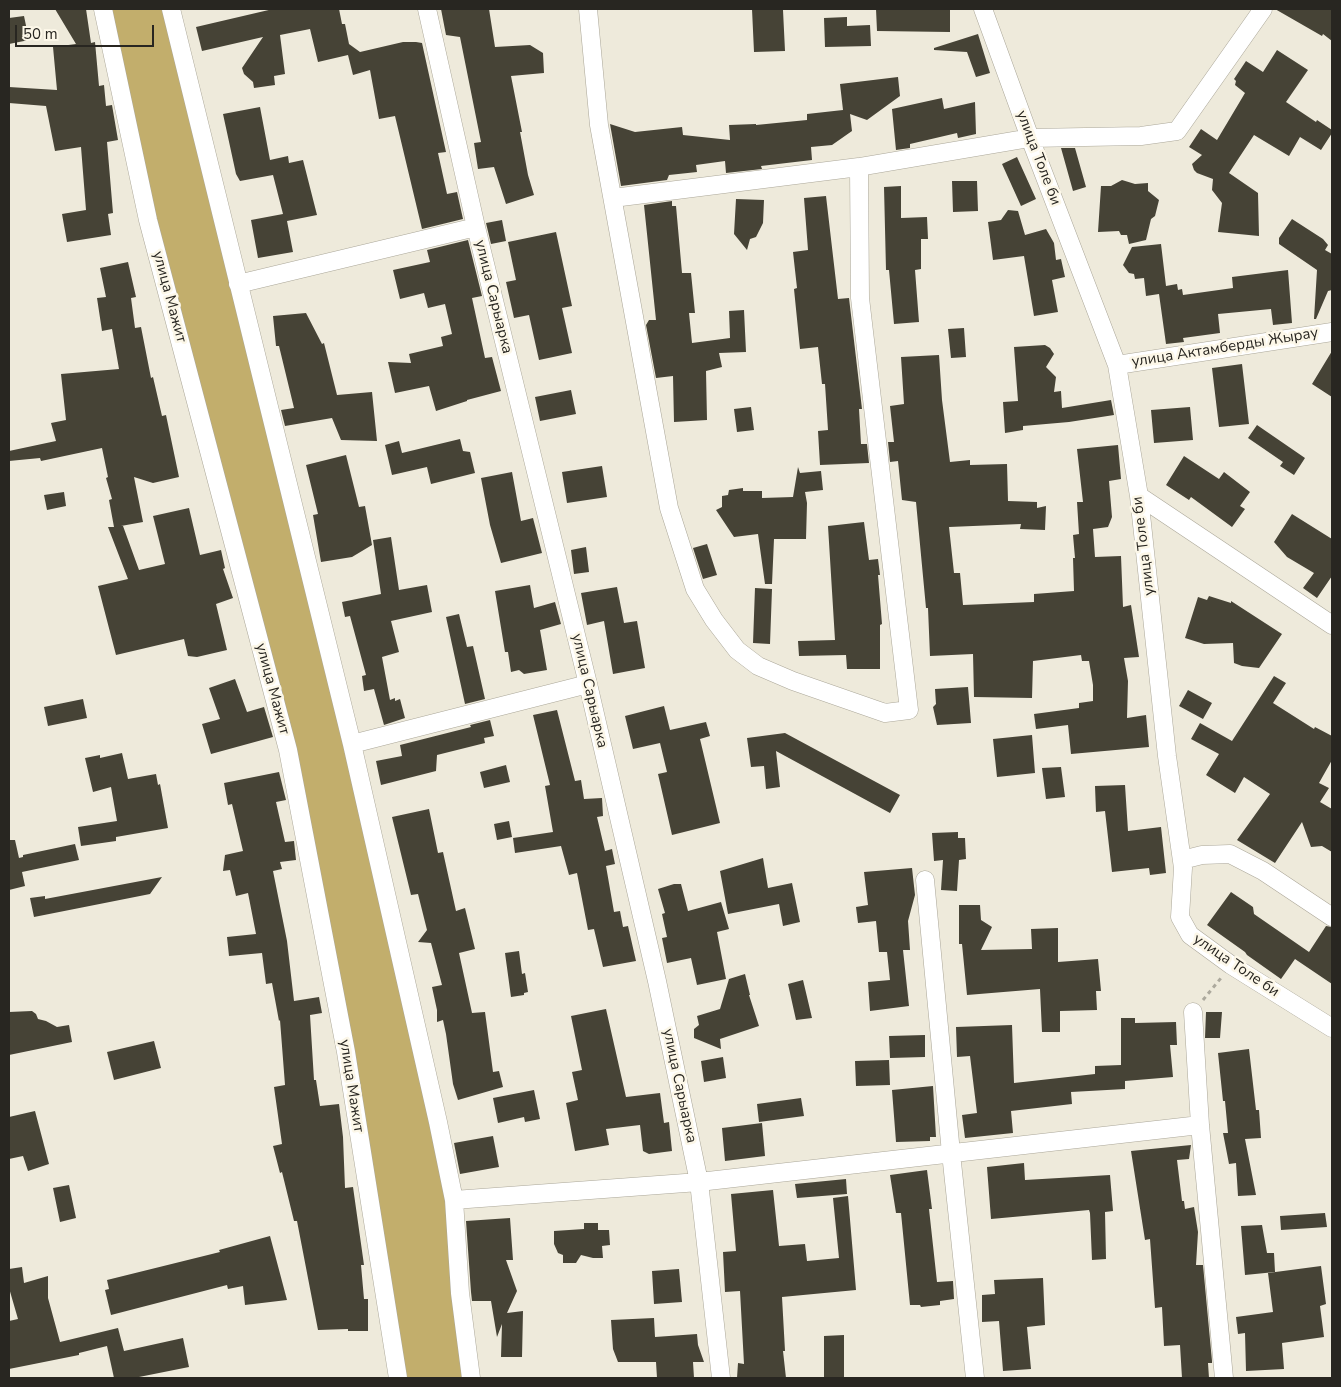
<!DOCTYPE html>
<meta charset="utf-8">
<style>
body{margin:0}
#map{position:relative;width:1341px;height:1387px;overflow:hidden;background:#eeeadb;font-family:"Nunito Sans",sans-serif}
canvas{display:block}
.frame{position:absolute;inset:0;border:10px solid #282621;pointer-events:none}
.scale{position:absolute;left:15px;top:25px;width:139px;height:22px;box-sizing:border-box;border:2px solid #282621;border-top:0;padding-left:6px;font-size:15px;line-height:18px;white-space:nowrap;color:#282621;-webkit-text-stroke:4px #fcf7e8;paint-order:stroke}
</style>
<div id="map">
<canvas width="1341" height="1387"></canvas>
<div class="frame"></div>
<div class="scale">50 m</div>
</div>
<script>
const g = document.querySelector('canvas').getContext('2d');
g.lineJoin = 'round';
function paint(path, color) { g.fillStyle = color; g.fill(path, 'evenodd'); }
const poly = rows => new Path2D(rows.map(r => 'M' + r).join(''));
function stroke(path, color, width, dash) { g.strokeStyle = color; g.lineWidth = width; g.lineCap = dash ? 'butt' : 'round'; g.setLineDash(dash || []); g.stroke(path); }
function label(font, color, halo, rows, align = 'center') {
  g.font = font + ' "Nunito Sans",sans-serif'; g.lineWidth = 5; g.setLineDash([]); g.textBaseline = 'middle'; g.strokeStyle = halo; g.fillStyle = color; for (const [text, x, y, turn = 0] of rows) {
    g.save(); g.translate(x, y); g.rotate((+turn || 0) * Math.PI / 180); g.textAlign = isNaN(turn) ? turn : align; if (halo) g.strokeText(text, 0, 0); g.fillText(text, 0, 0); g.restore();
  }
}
const forest = poly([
 [105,9,174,9,447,1197,469,1378,396,1378,286,752]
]);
const building = poly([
 [55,9,86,9,91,43,95,42,99,86,104,85,106,106,112,105,118,140,107,142,113,213,108,214,111,235,67,242,62,214,86,210,81,147,55,151,46,106,9,103,9,87,57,90,53,47,76,44],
 [273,9,339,9,342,24,345,24,349,44,360,52,403,42,416,42,422,43,446,152,438,153,447,194,457,192,463,219,422,229,395,116,379,119,370,70,353,75,348,55,318,62,310,29,280,35,285,74,274,76,275,85,254,88,253,82,244,74,242,68,263,37,202,51,196,27],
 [441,9,489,9,495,47,530,45,543,53,544,73,511,76,522,132,520,132,528,175,534,195,506,204,494,167,478,169,474,143,481,142,460,37,446,35],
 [752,9,783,10,785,51,754,52],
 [876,9,950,9,950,32,877,31],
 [1275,9,1332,9,1332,41,1323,34,1322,36],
 [24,16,29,40,9,44,9,18],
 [847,17,847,26,870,25,871,46,825,47,824,18],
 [978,34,990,73,976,77,967,52,934,50,934,48],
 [1277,50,1308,70,1286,102,1316,122,1317,120,1332,130,1332,133,1321,150,1300,137,1289,156,1254,135,1229,173,1258,193,1259,236,1218,232,1222,203,1212,190,1213,179,1197,173,1194,170,1192,164,1202,155,1189,147,1201,129,1217,140,1245,93,1235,85,1236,81,1234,79,1246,61,1263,72],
 [898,77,900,96,867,120,850,114,852,131,832,145,811,147,812,160,761,166,762,169,726,173,725,161,696,165,697,172,669,175,667,180,621,186,610,124,635,132,682,127,683,135,730,140,729,125,756,124,756,125,807,120,807,114,843,110,840,84],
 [942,98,944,109,975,102,976,134,958,138,957,133,910,144,910,148,896,150,892,109],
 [260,107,270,160,288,156,289,163,303,160,317,215,287,221,293,252,258,258,251,220,283,214,273,175,240,181,236,174,223,114],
 [1061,148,1075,148,1086,187,1073,191],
 [1017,157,1036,199,1021,206,1002,164],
 [1122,180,1135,184,1148,183,1148,191,1159,200,1155,216,1151,219,1146,240,1129,244,1127,235,1121,235,1119,231,1098,232,1101,186,1111,186],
 [952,181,977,181,978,211,953,212],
 [901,186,901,218,927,217,928,239,921,239,921,269,915,270,919,322,894,324,889,270,886,270,884,187],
 [826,196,838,299,849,298,862,409,859,409,861,444,867,444,869,463,820,465,818,431,828,430,825,384,822,384,818,347,800,349,794,289,797,288,793,252,808,250,804,198],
 [736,199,764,200,763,223,756,237,750,239,747,250,734,234],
 [672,201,672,206,676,206,682,273,691,273,695,313,689,313,692,343,730,338,729,311,744,310,746,352,719,353,722,367,706,371,707,420,674,422,673,376,656,378,646,325,649,320,656,320,644,205],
 [1008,210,1018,211,1025,235,1046,229,1054,243,1056,260,1061,259,1065,277,1052,280,1058,312,1034,316,1024,256,993,260,988,222,1001,220],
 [1292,219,1323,239,1328,245,1325,250,1332,254,1332,290,1328,291,1316,319,1314,319,1317,270,1279,244,1279,238],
 [502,220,506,241,491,244,486,223],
 [556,232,572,306,562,308,572,353,539,360,529,315,514,318,506,282,516,280,508,242],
 [468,240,482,296,472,298,485,358,492,357,501,391,467,400,467,401,436,411,429,386,395,393,388,362,411,363,409,354,443,346,441,337,452,334,445,304,428,308,424,293,400,299,393,270,430,262,427,250],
 [1161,244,1166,286,1177,284,1178,290,1182,289,1183,295,1233,288,1232,277,1288,270,1292,323,1273,325,1271,309,1218,314,1220,333,1183,338,1184,342,1166,344,1159,294,1146,296,1144,278,1135,279,1134,274,1129,273,1123,265,1132,247],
 [128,262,136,297,131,298,135,328,141,327,151,378,153,377,162,416,166,415,179,477,153,483,134,477,143,522,121,526,123,526,139,570,165,564,153,516,189,508,200,555,221,550,225,568,223,569,233,598,216,604,227,650,197,657,188,656,184,639,116,655,98,586,128,579,108,527,114,527,109,500,112,499,106,478,108,477,102,448,41,461,40,458,9,461,9,451,56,441,51,423,66,420,61,374,119,369,112,329,102,331,97,298,106,297,100,268],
 [306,313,322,344,324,343,337,395,372,392,377,441,341,440,332,418,285,426,281,410,294,408,279,346,276,346,273,316],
 [964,328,966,357,951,358,948,329],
 [1045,345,1050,348,1054,354,1046,367,1056,377,1054,392,1061,391,1062,408,1111,400,1114,415,1069,422,1023,426,1023,430,1005,433,1003,402,1018,401,1014,347],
 [1332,351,1332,397,1312,384],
 [939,355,942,400,950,462,970,460,970,465,1007,464,1008,501,1037,502,1037,508,1046,506,1045,530,1020,529,1021,524,949,527,954,573,960,573,963,605,1034,602,1034,594,1074,591,1073,558,1075,558,1073,535,1079,534,1077,502,1083,502,1077,449,1118,445,1121,479,1109,481,1112,517,1108,527,1093,529,1095,557,1121,556,1123,607,1131,605,1139,657,1124,658,1128,681,1127,718,1146,715,1149,747,1071,754,1068,725,1036,729,1034,714,1079,708,1079,703,1093,701,1093,685,1089,661,1082,661,1081,655,1033,661,1032,698,974,697,973,654,930,656,928,608,926,608,916,502,902,500,898,461,890,462,888,442,894,442,890,406,904,404,901,357],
 [1242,364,1249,424,1219,427,1212,368],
 [571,390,576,414,540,421,535,397],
 [751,407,754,430,737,432,734,409],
 [1190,407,1193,440,1154,443,1151,410],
 [1257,425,1305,458,1294,475,1280,466,1283,462,1248,438],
 [460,439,463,451,470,452,475,473,431,484,427,467,392,475,385,445,399,441,402,453],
 [346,455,359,507,365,506,372,545,352,557,321,562,313,515,318,514,306,465],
 [1184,456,1219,479,1224,472,1250,492,1240,506,1245,509,1232,527,1191,497,1189,500,1166,485],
 [602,466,607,497,567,503,562,472],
 [798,467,800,473,821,471,823,490,805,492,807,503,806,539,774,539,772,584,765,584,758,534,734,537,716,510,722,507,722,496,728,495,729,490,743,488,743,491,762,491,762,498,793,497],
 [512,472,521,521,533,518,542,553,501,563,490,525,481,478],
 [64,492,66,506,47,510,44,495],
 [1292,514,1332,539,1332,576,1317,598,1303,588,1314,573,1287,557,1274,542],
 [864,522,869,560,878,559,880,575,878,575,882,624,880,625,880,669,847,669,846,655,799,656,798,641,835,640,828,526],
 [391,537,399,590,427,585,432,612,391,621,399,652,382,657,390,700,395,698,395,701,400,699,405,718,384,725,374,689,364,691,362,676,366,675,350,616,345,617,342,602,381,594,373,540],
 [707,544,717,575,703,579,693,548],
 [586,547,589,572,574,574,571,550],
 [530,585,534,608,555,602,561,624,540,630,547,670,524,674,519,670,511,672,508,652,505,652,495,591],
 [617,587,624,623,637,621,645,668,613,674,604,621,587,625,581,593],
 [755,588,772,589,770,644,753,643],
 [1209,596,1231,603,1231,601,1282,634,1259,668,1242,666,1234,663,1233,643,1204,644,1185,638,1198,597,1207,600],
 [459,614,467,647,473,646,485,699,465,704,446,617],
 [1274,676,1286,683,1273,703,1314,729,1315,727,1332,736,1332,760,1319,783,1329,788,1320,802,1332,809,1332,852,1322,846,1311,847,1302,822,1275,863,1237,840,1270,794,1244,777,1235,793,1206,775,1219,754,1191,739,1200,723,1232,741],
 [235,679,247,712,264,707,273,737,211,754,202,724,220,719,209,688],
 [968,687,971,723,937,725,933,707,936,704,935,689],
 [1188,690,1212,703,1203,719,1179,706],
 [83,699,87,718,48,726,44,707],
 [664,706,670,730,706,722,710,736,700,739,720,823,672,835,658,774,667,772,660,743,633,749,625,716],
 [557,710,575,781,581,780,584,799,602,798,603,816,597,817,605,851,612,849,615,864,606,866,614,912,620,911,623,927,628,926,636,961,603,967,594,929,588,930,577,873,569,875,561,846,515,853,513,838,553,832,545,786,550,785,533,715],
 [490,720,494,736,484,738,485,743,437,755,436,771,381,785,376,761,402,756,400,745,471,727,470,725],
 [785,733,900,795,890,813,776,751,780,787,766,789,764,766,751,767,747,738],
 [1032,735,1035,773,997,777,993,739],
 [122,753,128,779,156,774,158,785,160,784,168,828,116,837,116,841,81,846,78,827,117,821,111,787,93,792,85,758,100,755,100,758],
 [506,765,510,782,484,788,480,772],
 [1061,767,1065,797,1046,799,1042,768],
 [279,772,286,800,276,802,285,842,294,841,296,860,280,862,282,869,273,871,287,941,294,1001,319,997,322,1013,310,1015,314,1080,316,1080,320,1106,339,1104,343,1137,345,1188,353,1187,364,1265,361,1265,364,1299,368,1299,368,1331,348,1331,348,1329,318,1330,297,1221,294,1221,282,1172,280,1173,273,1146,282,1144,274,1087,285,1085,280,1020,279,1021,272,983,266,984,262,953,229,956,227,937,256,934,248,893,236,896,230,870,223,871,225,855,243,851,232,804,228,805,224,783],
 [1125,785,1128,831,1161,827,1166,873,1150,875,1149,868,1112,872,1105,811,1096,812,1095,786],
 [429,809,438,853,443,852,456,911,465,908,475,949,459,953,472,1013,485,1012,493,1072,499,1071,503,1087,458,1100,453,1084,446,1034,443,1020,437,1022,437,1010,432,987,442,985,431,943,418,942,427,930,418,894,411,895,392,817],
 [509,821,512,837,497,840,494,824],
 [958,832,958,838,965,838,966,859,959,860,957,891,941,890,943,860,934,861,932,833],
 [9,840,15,840,19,858,23,857,23,855,75,844,79,860,22,872,25,886,9,890],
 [763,858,768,888,792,883,800,922,783,926,779,904,728,914,720,871],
 [912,868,915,895,908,921,910,950,903,950,909,1006,870,1011,868,982,890,980,887,952,879,952,876,921,858,923,856,907,868,905,864,872],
 [162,877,150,894,34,917,30,898,45,896,45,899],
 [674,884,681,884,688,911,721,902,729,929,717,932,726,979,697,985,691,958,667,963,662,938,667,937,662,914,665,913,658,889],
 [1231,892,1253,907,1254,914,1309,952,1326,926,1332,927,1332,984,1295,959,1281,979,1247,955,1245,952,1207,925],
 [959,905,980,905,981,920,992,927,981,950,1032,949,1031,929,1058,928,1058,962,1098,959,1101,991,1096,991,1097,1010,1060,1011,1060,1032,1042,1032,1040,989,967,995,962,944,959,944],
 [519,951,522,974,525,973,528,992,524,993,524,995,511,997,505,953],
 [745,974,750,995,749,995,759,1026,720,1039,721,1049,694,1038,694,1029,699,1025,697,1016,720,1009,729,979],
 [803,980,812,1018,796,1020,788,984],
 [606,1009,626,1097,660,1093,664,1123,669,1122,672,1151,649,1154,643,1151,640,1125,606,1129,609,1145,575,1151,566,1103,578,1100,572,1072,582,1070,571,1016],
 [32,1011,36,1014,38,1019,46,1021,57,1027,69,1025,72,1042,9,1055,9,1012],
 [1206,1012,1222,1012,1220,1038,1205,1038],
 [1121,1018,1135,1018,1135,1023,1176,1022,1177,1045,1170,1045,1173,1077,1125,1081,1125,1089,1071,1092,1072,1104,1011,1111,1013,1133,965,1138,962,1115,977,1113,970,1056,957,1057,956,1027,1012,1025,1014,1083,1095,1074,1095,1066,1121,1065],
 [925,1035,925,1057,890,1058,889,1036],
 [154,1041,161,1068,114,1080,107,1052],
 [1249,1049,1256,1110,1259,1110,1261,1138,1245,1139,1256,1195,1238,1196,1236,1163,1229,1164,1223,1133,1228,1133,1225,1101,1223,1101,1218,1053],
 [723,1057,726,1078,704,1082,701,1061],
 [889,1060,890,1085,856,1086,855,1061],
 [933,1086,936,1137,930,1137,930,1141,896,1142,892,1090],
 [534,1090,540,1119,525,1122,524,1117,498,1123,493,1098],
 [801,1098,804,1116,759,1122,757,1104],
 [35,1111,49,1164,28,1171,23,1156,9,1159,9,1117],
 [762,1123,765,1156,725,1161,722,1128],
 [493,1136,499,1167,460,1174,454,1143],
 [1191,1145,1189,1159,1177,1160,1182,1201,1184,1201,1185,1209,1194,1207,1198,1232,1196,1265,1203,1265,1212,1361,1212,1363,1208,1363,1209,1378,1182,1378,1180,1345,1164,1346,1162,1307,1155,1308,1150,1239,1145,1240,1131,1151],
 [1024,1163,1025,1180,1110,1175,1113,1211,1105,1212,1106,1259,1092,1260,1090,1213,1089,1210,991,1219,987,1167],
 [927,1170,932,1209,929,1209,937,1282,953,1281,954,1299,940,1301,940,1305,921,1307,920,1305,910,1305,901,1213,896,1213,890,1175],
 [846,1179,847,1194,797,1198,795,1184],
 [69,1185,76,1218,60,1222,53,1188],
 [773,1190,779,1246,805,1244,807,1261,839,1258,833,1198,848,1196,856,1290,782,1297,785,1351,783,1351,786,1378,737,1378,738,1363,744,1364,740,1291,725,1292,723,1252,736,1251,731,1194],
 [1325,1213,1327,1227,1281,1230,1280,1216],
 [510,1218,513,1260,506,1260,517,1291,507,1313,523,1311,522,1357,501,1357,502,1324,497,1337,491,1301,472,1301,471,1292,466,1221],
 [584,1223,598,1223,598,1230,609,1230,610,1245,602,1246,603,1258,593,1258,581,1255,576,1263,563,1263,563,1255,558,1253,554,1244,554,1231,584,1229],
 [1262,1225,1267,1253,1274,1253,1275,1272,1245,1275,1241,1226],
 [270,1236,287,1300,245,1305,243,1286,228,1289,227,1285,111,1315,105,1290,109,1289,107,1280,220,1252,219,1250],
 [1321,1266,1326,1304,1320,1306,1324,1337,1282,1343,1284,1369,1246,1371,1245,1333,1238,1334,1236,1317,1273,1312,1268,1273],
 [22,1267,24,1283,48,1276,48,1298,60,1342,118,1328,124,1351,183,1338,189,1367,134,1378,114,1378,107,1346,79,1353,79,1355,9,1369,9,1321,18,1319,9,1288,9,1269],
 [679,1269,682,1302,654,1304,652,1271],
 [1043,1278,1045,1325,1027,1327,1031,1369,1003,1371,999,1321,982,1322,982,1295,995,1294,994,1280],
 [654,1318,655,1337,697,1334,698,1345,704,1362,693,1362,694,1378,657,1378,656,1362,618,1362,613,1349,611,1320],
 [844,1335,844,1378,824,1378,824,1336]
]);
const path = poly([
 [1203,1000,1221,978]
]);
const street = poly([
 [103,9,148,220,288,750,346,1052,398,1378],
 [171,9,352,744,438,1122,454,1200,460,1293,471,1378],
 [427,9,476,227,588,684,657,981,699,1182,721,1378],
 [588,9,599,125,669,508,695,589,714,620,737,650,758,666,793,681,885,713,909,710,860,298,859,167],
 [983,9,1030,138,1117,365,1139,496,1167,756,1183,868,1180,917,1190,935,1231,965,1332,1028],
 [613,198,859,167,1030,138,1141,136,1177,131,1263,9],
 [238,284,476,227],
 [1117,365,1332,332],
 [1139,496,1332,625],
 [352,744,588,684],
 [1182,860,1202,855,1230,854,1263,871,1332,917],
 [925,880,951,1153,975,1378],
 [1193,1012,1200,1125,1224,1378],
 [454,1200,699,1182,1200,1125]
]);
const streetNames = [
 ["улица Толе би",1038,158,69],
 ["улица Мажит",169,297,75],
 ["улица Сарыарка",493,297,76],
 ["улица Актамберды Жырау",1225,348,-9],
 ["улица Толе би",1144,546,-97],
 ["улица Мажит",272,689,75],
 ["улица Сарыарка",589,691,77],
 ["улица Толе би",1236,966,34],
 ["улица Мажит",351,1086,81],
 ["улица Сарыарка",679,1086,78]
];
paint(forest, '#c2ae6c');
paint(building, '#464336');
stroke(street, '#aba799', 19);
stroke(path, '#aca99d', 3, [4, 4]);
stroke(street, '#fff', 18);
label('15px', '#282621', '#fcf7e8', streetNames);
</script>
